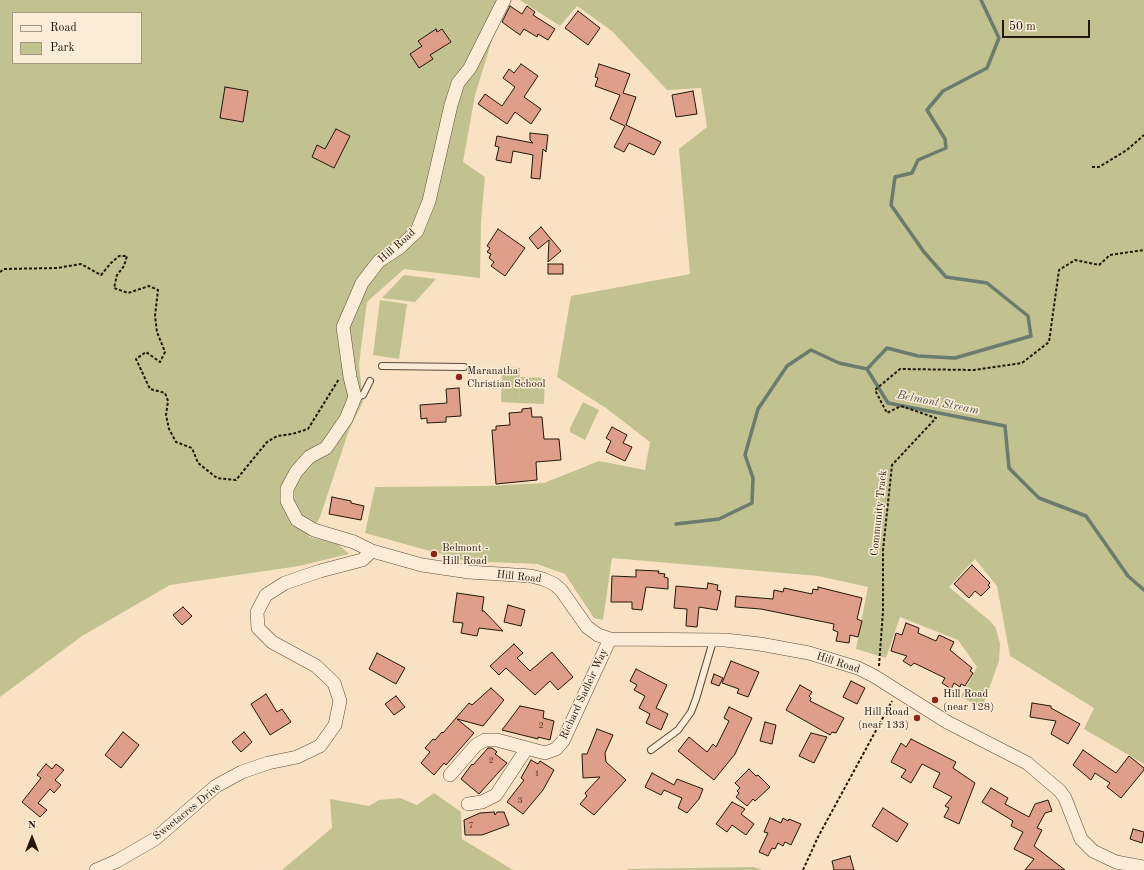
<!DOCTYPE html>
<style>
body{margin:0}
#map{position:relative;width:1144px;height:870px;overflow:hidden;background:#f9e2c3;font-family:"Old Standard TT",serif}
canvas{display:block}
.legend{position:absolute;left:12px;top:12px;width:130px;height:52px;box-sizing:border-box;background:#fbecd8;border:1px solid #a49786;margin:0;padding:5px 7px;list-style:none;font-size:12px;color:#21170a}
.legend li{display:flex;align-items:center;gap:8px;height:20px}
.legend b{width:20px;border:1px solid #a49786}
.north{position:absolute;left:12px;top:818px;width:40px;height:40px;-webkit-text-stroke:3px #fbecd8;paint-order:stroke;rotate:0deg;font-size:11px;font-weight:700;line-height:16px;text-align:center;color:#21170a}
.north::after{content:'';display:block;margin:auto;width:14px;height:18px;background:#21170a;clip-path:polygon(50% 0,100% 100%,50% 72%,0 100%)}
.scale{position:absolute;left:1002px;top:20px;width:88px;height:18px;box-sizing:border-box;border:2px solid #21170a;border-top:0;padding-left:5px;font-size:12px;line-height:14px;white-space:nowrap;color:#21170a;-webkit-text-stroke:3px #fbecd8;paint-order:stroke}
</style>
<div id="map">
<canvas width="1144" height="870"></canvas>
<ul class="legend">
<li><b style="height:5px;background:#fbecd8"></b>Road</li>
<li><b style="height:11px;background:#c2c290"></b>Park</li>
</ul>
<div class="north">N</div>
<div class="scale">50 m</div>
</div>
<script>
const g = document.querySelector('canvas').getContext('2d');
g.lineJoin = 'round';
function paint(path, color) { g.fillStyle = color; g.fill(path, 'evenodd'); }
const poly = rows => new Path2D(rows.map(r => 'M' + r).join(''));
function stroke(path, color, width, dash) { g.strokeStyle = color; g.lineWidth = width; g.lineCap = dash ? 'butt' : 'round'; g.setLineDash(dash || []); g.stroke(path); }
function label(font, color, halo, rows, align = 'center') {
  g.font = font + ' "Old Standard TT",serif'; g.lineWidth = 3; g.setLineDash([]); g.textBaseline = 'middle'; g.strokeStyle = halo; g.fillStyle = color; for (const [text, x, y, turn = 0] of rows) {
    g.save(); g.translate(x, y); g.rotate((+turn || 0) * Math.PI / 180); g.textAlign = isNaN(turn) ? turn : align; if (halo) g.strokeText(text, 0, 0); g.fillText(text, 0, 0); g.restore();
  }
}
const green = poly([
 [0,0,512,0,497,24,475,95,463,162,485,177,481,221,480,278,404,269,367,302,359,364,363,402,349,430,320,517,309,537,337,543,349,554,299,566,170,585,82,636,0,697],
 [13,13,141,13,141,63,13,63],
 [520,0,1144,0,1144,764,1084,729,1094,708,1010,656,997,586,975,559,949,587,990,621,996,628,1000,644,999,661,982,708,961,697,977,667,958,640,900,617,886,658,856,649,868,587,818,576,612,558,603,620,594,618,565,574,537,564,466,561,365,533,375,487,487,486,544,483,599,461,645,470,650,442,606,408,557,377,571,296,690,274,679,149,707,127,701,88,667,90,612,31,577,6,560,26],
 [404,275,436,279,415,302,382,298],
 [380,300,407,304,399,359,373,355],
 [502,367,520,368,519,403,501,402],
 [520,377,545,378,544,404,519,403],
 [583,402,599,410,585,440,570,432,570,428],
 [434,793,461,812,462,839,513,870,282,870,332,828,330,799,369,806,379,800,400,798,417,805],
 [754,867,762,870,627,870,628,869]
]);
const stream = poly([
 [981,0,999,38,987,68,943,91,927,110,945,139,946,148,918,160,912,173,895,177,891,205,924,252,946,277,987,283,1028,316,1031,336,955,358,918,356,887,348,867,369,888,403,1005,426,1009,468,1039,498,1086,516,1128,576,1144,590],
 [676,524,719,519,752,503,753,478,745,455,758,409,787,366,811,350,839,363,867,369]
]);
const building = poly([
 [510,6,522,14,527,6,535,12,533,15,555,29,548,40,538,34,537,37,524,29,520,35,502,22,510,6],
 [578,11,600,28,588,45,565,28,578,11],
 [436,29,437,32,442,29,451,42,430,55,433,59,419,68,410,54,422,46,418,41,436,29],
 [521,64,538,76,524,97,541,109,531,124,515,112,507,124,478,104,485,94,502,106,515,87,503,78,509,69,514,73,521,64],
 [599,64,630,74,623,93,636,97,626,125,661,142,654,155,629,143,624,152,614,147,625,126,610,119,620,95,595,86,598,78,595,77,599,64],
 [225,87,248,91,243,122,220,118,225,87],
 [693,91,697,114,676,117,672,95,693,91],
 [336,129,350,136,334,168,312,157,317,145,325,149,336,129],
 [530,133,548,135,546,152,543,149,540,179,531,178,533,155,513,151,511,163,496,160,499,147,495,146,497,136,533,143,530,140,530,133],
 [541,227,561,251,548,262,549,240,538,249,529,238,541,227],
 [498,229,525,248,505,276,491,266,494,262,489,258,491,254,487,252,490,248,487,246,498,229],
 [548,264,563,264,563,274,548,274,548,264],
 [459,388,461,416,446,417,446,422,427,423,427,418,421,419,420,405,447,403,446,389,459,388],
 [531,408,532,417,542,417,544,439,559,439,561,460,536,462,537,480,496,484,492,430,496,430,496,426,510,425,509,413,522,412,522,409,531,408],
 [612,427,627,435,623,443,632,447,625,461,606,452,611,441,606,438,612,427],
 [332,497,351,501,351,503,364,506,361,520,329,514,332,497],
 [972,565,990,583,988,585,990,587,981,596,975,591,969,598,954,584,972,565],
 [636,570,659,571,658,573,665,574,664,577,668,578,668,589,646,587,642,610,632,609,632,602,611,602,612,576,636,577,636,570],
 [708,583,718,585,717,590,721,591,717,610,699,607,697,627,686,626,687,609,674,608,676,586,707,589,708,583],
 [818,587,862,598,857,619,862,621,858,637,850,635,849,643,836,641,838,632,833,630,834,624,761,609,735,607,736,596,773,599,774,590,783,592,784,588,812,594,813,589,818,590,818,587],
 [457,593,484,597,482,611,484,611,503,631,479,628,477,636,461,633,463,623,453,622,457,593],
 [508,605,525,610,521,626,504,622,508,605],
 [183,607,192,616,182,625,173,615,183,607],
 [906,623,919,628,918,633,936,641,939,635,954,642,950,650,972,668,970,671,973,673,965,686,961,684,960,687,954,683,951,689,942,683,945,678,914,663,911,666,903,661,907,656,891,651,896,633,902,635,906,623],
 [514,644,523,653,517,658,530,671,552,652,573,677,558,690,550,681,535,695,506,668,499,675,490,666,514,644],
 [377,653,405,668,396,684,369,669,377,653],
 [731,661,759,672,748,697,737,693,739,689,722,683,731,661],
 [636,669,667,685,656,708,668,714,661,730,646,723,650,714,639,708,645,696,634,690,637,685,630,681,636,669],
 [714,674,723,678,719,686,711,683,714,674],
 [851,681,865,688,857,704,843,697,851,681],
 [800,685,812,692,809,696,811,698,810,701,844,718,836,733,832,732,830,735,786,710,800,685],
 [491,688,504,700,483,726,457,719,474,733,446,765,444,763,434,775,421,763,430,752,425,748,433,739,435,740,442,732,443,733,469,703,472,705,491,688],
 [266,694,277,712,282,709,291,722,270,735,251,704,266,694],
 [396,696,405,707,394,715,385,704,396,696],
 [1032,703,1051,706,1051,708,1080,724,1068,744,1051,734,1056,721,1030,717,1032,703],
 [520,706,544,711,543,718,554,721,550,740,538,737,538,739,502,730,520,706],
 [729,707,752,718,735,754,714,780,678,751,689,737,707,752,713,744,716,747,729,721,724,718,729,707],
 [765,722,776,725,772,744,760,741,765,722],
 [597,729,613,735,605,753,606,762,626,780,594,815,580,804,587,796,585,793,600,777,583,778,582,754,587,754,597,729],
 [123,732,139,745,121,768,105,755,123,732],
 [244,732,252,742,241,752,232,742,244,732],
 [811,733,827,737,814,763,799,756,811,733],
 [911,739,956,762,953,768,975,783,959,824,944,817,949,808,945,806,952,797,933,787,940,773,922,764,911,783,901,777,906,770,891,762,901,743,906,747,911,739],
 [488,748,492,748,497,752,495,754,507,763,479,794,461,779,472,764,473,765,488,748],
 [1083,750,1116,773,1129,756,1144,768,1144,770,1121,798,1107,787,1110,783,1095,773,1091,780,1073,765,1083,750],
 [531,760,538,764,540,761,554,770,543,790,523,814,507,802,524,780,521,778,531,760],
 [46,764,52,769,56,764,64,770,55,780,61,785,54,793,50,789,38,803,47,810,40,817,22,802,41,778,37,775,46,764],
 [749,769,756,776,758,775,770,787,755,801,753,799,747,806,736,797,739,793,737,791,740,788,735,783,749,769],
 [652,773,674,785,677,779,703,789,699,799,687,813,678,808,682,798,664,790,661,795,645,787,652,773],
 [991,788,1008,798,1005,804,1029,817,1035,804,1048,800,1052,811,1045,813,1037,828,1042,830,1034,846,1065,870,1025,870,1034,859,1014,849,1023,832,1011,826,1013,821,982,802,991,788],
 [732,802,745,809,741,814,754,824,746,835,732,825,727,832,716,824,732,802],
 [883,808,908,824,897,842,872,826,883,808],
 [494,812,495,815,497,812,504,812,509,825,482,835,465,835,464,820,480,813,494,812],
 [770,818,781,823,783,818,788,821,789,819,801,824,791,845,785,842,783,846,778,843,775,849,772,848,768,856,759,852,768,833,764,832,770,818],
 [1133,829,1144,832,1142,843,1130,839,1133,829],
 [850,856,854,870,834,870,832,861,850,856]
]);
const path = poly([
 [1092,167,1099,167,1127,150,1144,135],
 [0,272,4,269,57,268,81,264,101,275,111,263,119,256,127,256,124,266,117,275,114,288,128,293,149,286,158,290,155,316,157,332,165,352,160,362,146,352,136,359,150,389,165,393,168,401,166,415,169,429,176,442,192,448,198,463,217,478,236,480,267,442,277,436,292,434,308,429,339,379],
 [879,666,883,611,883,550,892,465,936,418,901,406,887,413,875,390,900,369,974,370,1022,363,1049,342,1059,270,1075,260,1099,265,1110,255,1144,250],
 [803,870,818,837,892,701]
]);
const lane = poly([
 [382,366,464,367],
 [355,397,363,395,370,381],
 [651,750,678,730,691,712,696,699,713,641]
]);
const street = poly([
 [504,0,470,68,458,83,451,105,429,201,417,231,399,248,379,261,362,283,343,327,350,377,355,397,346,419,326,448,309,457,296,472,287,489,287,501,297,520,314,530,354,542,372,551,422,565,469,572,531,576,543,579,554,584,561,590,587,627,598,635,610,639,725,640,760,644,809,653,858,668,874,676,947,722,1027,763,1060,791,1065,798,1081,839,1093,851,1116,862,1144,867],
 [450,775,476,745,485,740,497,740,545,753,556,749,563,741,610,639],
 [468,804,482,802,496,795,527,748],
 [96,870,117,861,155,839,216,786,242,772,268,763,297,757,320,746,335,725,340,701,334,683,316,666,272,642,258,628,257,612,266,595,285,583,320,571,362,560,372,551]
]);
const markers = [
 [459,377,4,"#8f2418"],
 [434,554,4,"#8f2418"],
 [935,700,4,"#8f2418"],
 [917,718,4,"#8f2418"]
];
const numberNames = [
 ["2",541,726],
 ["2",491,761],
 ["1",537,774],
 ["3",520,801],
 ["7",471,826]
];
const streetNames = [
 ["Hill Road",397,246,-41],
 ["Community Track",879,513,-84],
 ["Hill Road",519,577,6],
 ["Hill Road",838,663,18],
 ["Richard Sadleir Way",584,694,-65],
 ["Sweetacres Drive",187,812,-39]
];
const poiNames = [
 ["Maranatha",467,371],
 ["Christian School",467,384],
 ["Belmont -",442,548],
 ["Hill Road",442,561],
 ["Hill Road",943,694],
 ["(near 128)",943,707],
 ["Hill Road",909,712,"right"],
 ["(near 133)",909,725,"right"]
];
const waterNames = [
 ["Belmont Stream",938,403,11]
];
paint(green, '#c2c290');
stroke(stream, '#6c7b6f', 3.5);
paint(building, '#df9e89');
stroke(building, '#21170a', 1);
stroke(lane, '#574a38', 8);
stroke(street, '#574a38', 14);
stroke(path, '#21170a', 2, [3, 2]);
stroke(lane, '#fbecd8', 6);
stroke(street, '#fbecd8', 13);
for (const [x, y, r, color] of markers) { const dot = new Path2D(); dot.arc(x, y, r, 0, 2 * Math.PI); g.fillStyle = color; g.fill(dot); stroke(dot, '#fbecd8', 1.5); }
label('9px', '#50392a', null, numberNames);
label('11px', '#21170a', '#fbecd8', streetNames);
label('11px', '#21170a', '#fbecd8', poiNames, 'left');
label('italic 12px', '#4d5145', '#fbecd8', waterNames);
</script>
